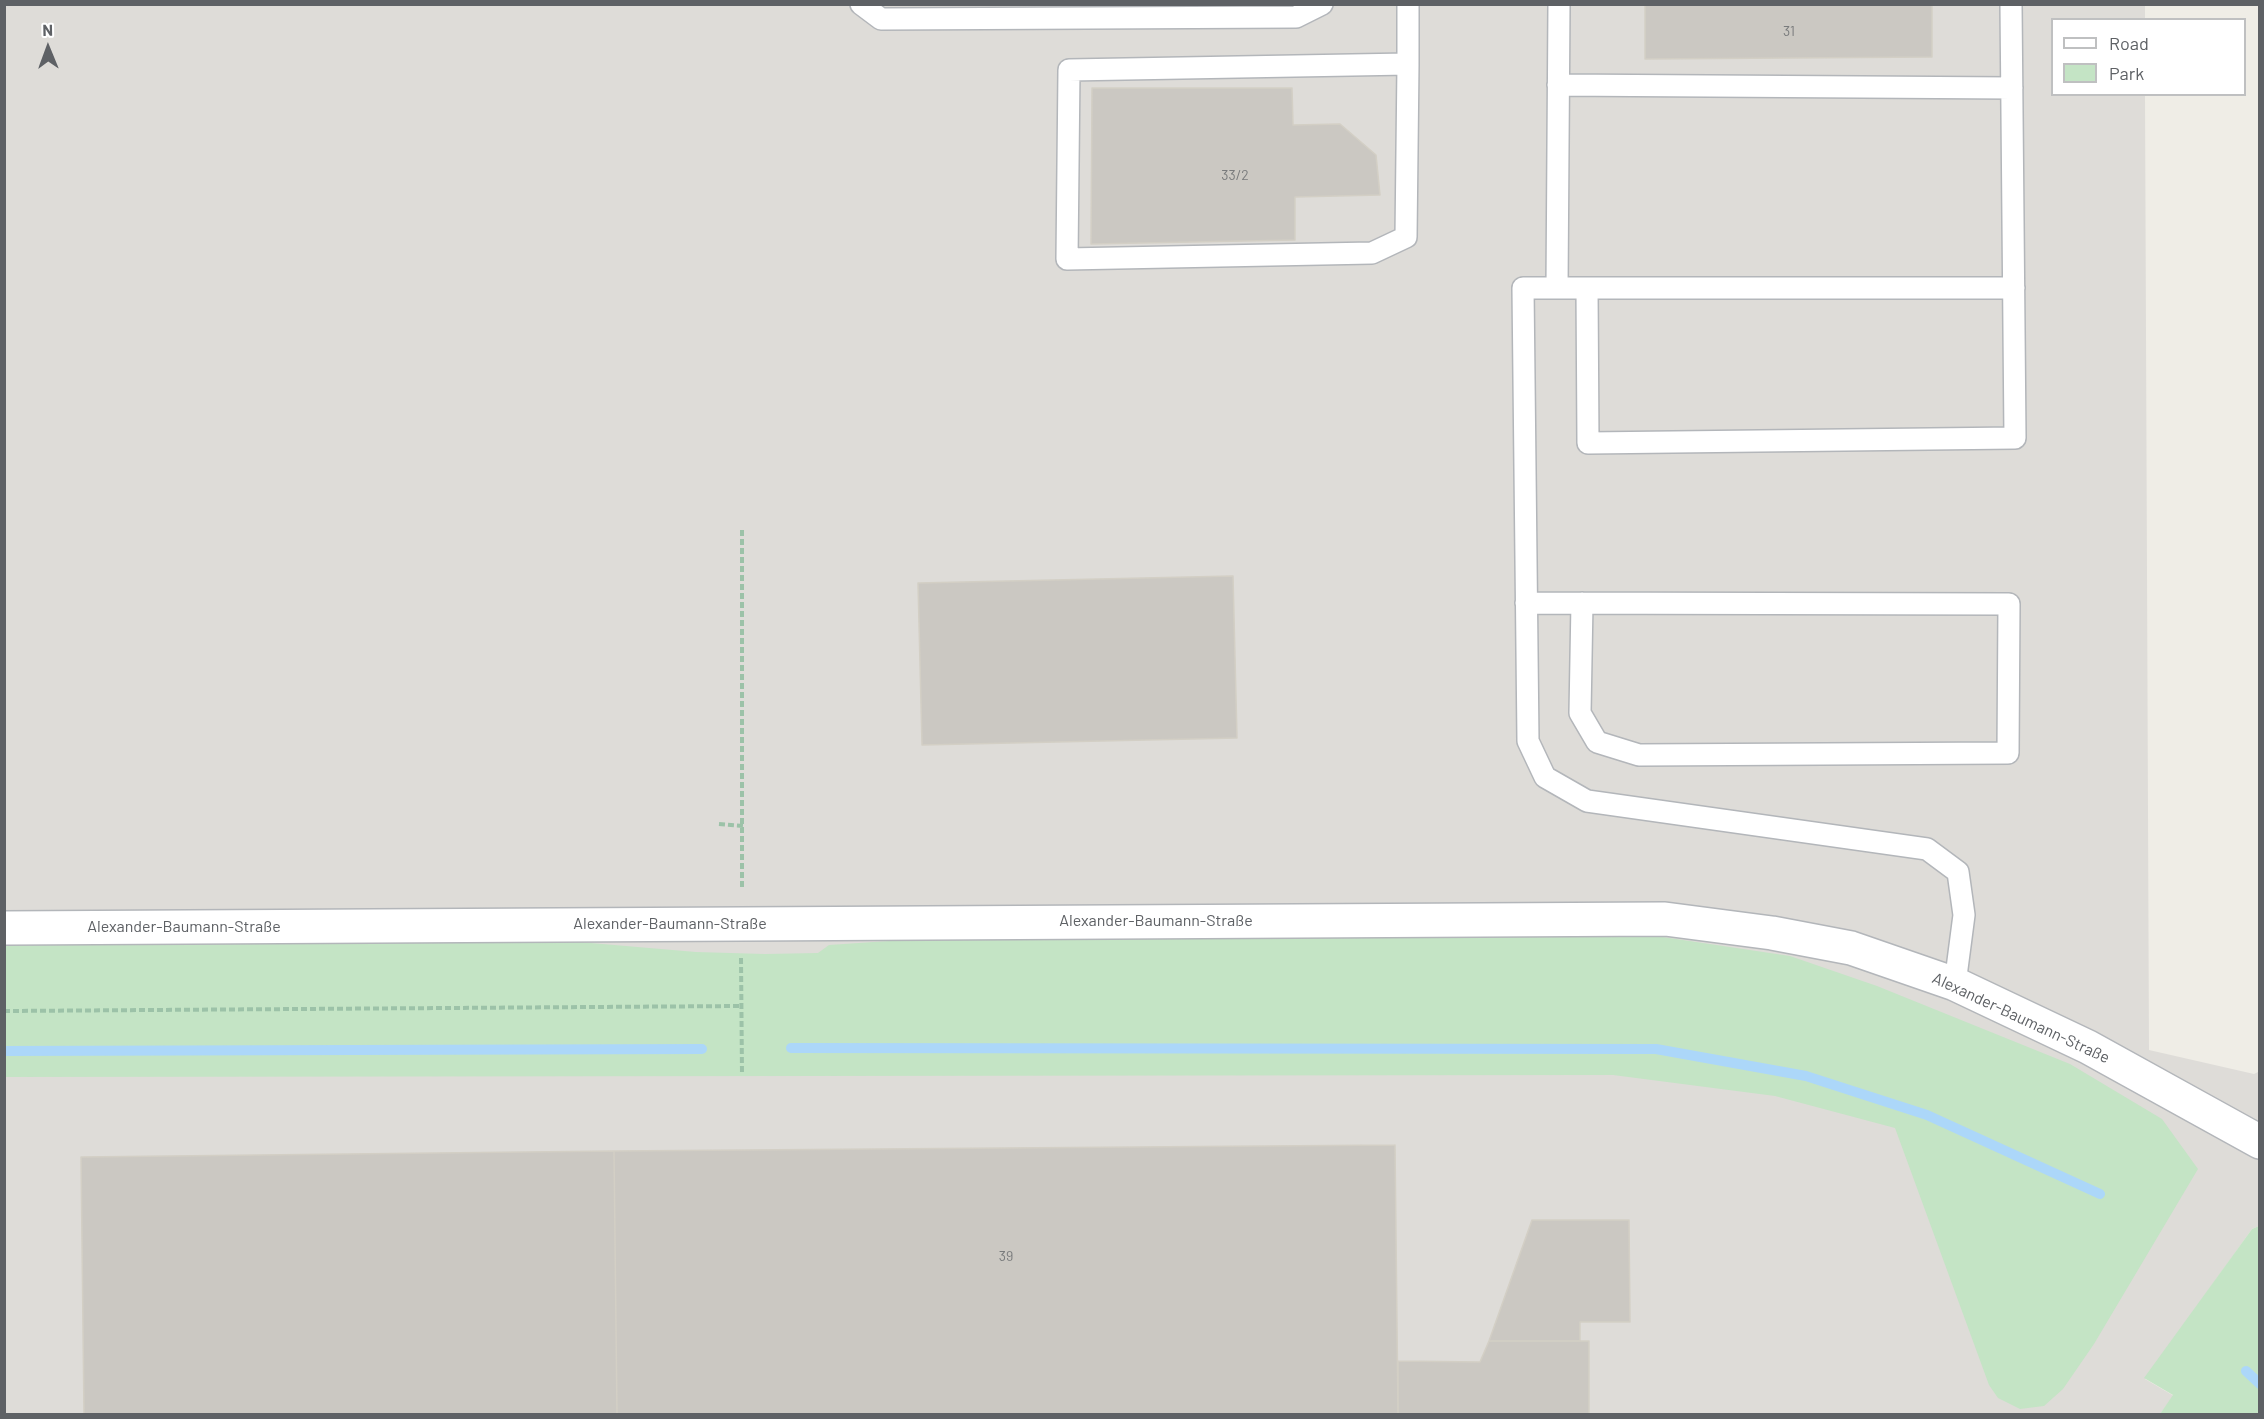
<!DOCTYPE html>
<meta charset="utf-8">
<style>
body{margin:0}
#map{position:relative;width:2264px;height:1419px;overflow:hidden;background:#efede6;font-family:Barlow,sans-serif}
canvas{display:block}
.frame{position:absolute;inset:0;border:6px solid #5e6165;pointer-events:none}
.legend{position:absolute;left:2051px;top:18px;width:195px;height:78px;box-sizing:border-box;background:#fff;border:2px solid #bfc0c1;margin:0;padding:8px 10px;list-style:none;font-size:18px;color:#5e6165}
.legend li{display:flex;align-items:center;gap:12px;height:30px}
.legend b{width:30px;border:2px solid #bfc0c1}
.north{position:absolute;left:18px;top:18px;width:60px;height:60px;-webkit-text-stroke:4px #fff;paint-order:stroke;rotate:359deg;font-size:16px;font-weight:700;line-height:24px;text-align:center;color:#5e6165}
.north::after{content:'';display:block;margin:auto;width:21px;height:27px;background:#5e6165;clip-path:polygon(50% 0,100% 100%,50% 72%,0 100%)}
</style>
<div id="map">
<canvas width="2264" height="1419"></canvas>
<div class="frame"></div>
<ul class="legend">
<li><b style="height:8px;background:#fff"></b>Road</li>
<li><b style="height:16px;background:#c4e4c5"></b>Park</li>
</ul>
<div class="north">N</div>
</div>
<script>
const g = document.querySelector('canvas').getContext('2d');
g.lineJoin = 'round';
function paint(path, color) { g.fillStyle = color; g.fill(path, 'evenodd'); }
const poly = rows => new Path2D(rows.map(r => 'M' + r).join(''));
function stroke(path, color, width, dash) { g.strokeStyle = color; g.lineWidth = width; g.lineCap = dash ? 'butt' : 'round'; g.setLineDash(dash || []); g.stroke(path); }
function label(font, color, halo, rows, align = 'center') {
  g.font = font + ' Barlow,sans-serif'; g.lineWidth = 4.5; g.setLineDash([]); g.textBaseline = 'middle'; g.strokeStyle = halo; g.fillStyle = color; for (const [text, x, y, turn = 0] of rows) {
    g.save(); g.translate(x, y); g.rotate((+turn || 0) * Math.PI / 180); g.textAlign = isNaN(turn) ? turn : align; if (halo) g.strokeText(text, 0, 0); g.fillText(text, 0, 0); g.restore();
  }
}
const industrial = poly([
 [5,5,2145,5,2145,19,2052,20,2052,94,2145,95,2149,1050,2254,1074,2260,1071,2259,1226,2252,1229,2145,1379,2174,1396,2160,1414,5,1414]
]);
const green = poly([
 [1656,936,1790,956,1877,986,2070,1064,2162,1119,2198,1169,2094,1344,2063,1389,2044,1406,2020,1409,1998,1398,1989,1385,1895,1128,1775,1096,1613,1075,5,1077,4,945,579,942,696,952,765,954,818,953,829,945,918,939],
 [2259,1226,2259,1414,2160,1414,2173,1395,2144,1378,2252,1229]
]);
const stream = poly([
 [791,1048,1656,1049,1806,1076,1927,1115,2100,1194],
 [4,1051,702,1049],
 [2246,1371,2260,1384]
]);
const building = poly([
 [1645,4,1932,4,1932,57,1645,59,1645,4],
 [1092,88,1292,88,1293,125,1340,124,1376,155,1380,195,1295,197,1295,240,1091,244,1092,88],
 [1233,576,1237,738,922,745,918,583,1233,576],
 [1395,1145,1398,1414,617,1414,614,1151,1395,1145],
 [614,1151,617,1414,84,1414,81,1157,614,1151],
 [1532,1220,1629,1220,1630,1322,1580,1322,1580,1341,1489,1341,1532,1220],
 [1489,1341,1589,1341,1589,1414,1398,1414,1398,1361,1480,1362,1489,1341]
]);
const path = poly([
 [742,530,742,890],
 [719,824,743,826],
 [741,958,742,1074],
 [4,1011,741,1006]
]);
const lane = poly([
 [861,4,881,19,1296,17,1322,4],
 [1559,4,1557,288,2014,288],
 [1408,64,1069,70,1067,259,1372,253,1406,237,1408,64,1408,4],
 [1558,85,2012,88],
 [1557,288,1523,288,1528,741,1545,777,1587,801,1927,849,1958,872,1964,915,1955,984],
 [1587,288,1588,443,2015,438,2011,4],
 [1526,603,2009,604,2008,753,1639,755,1597,742,1580,713,1582,603]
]);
const street = poly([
 [4,928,1665,919,1772,933,1851,948,1955,984,2088,1047,2260,1142]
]);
const numberNames = [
 ["31",1789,31],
 ["33/2",1235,175],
 ["39",1006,1256]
];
const streetNames = [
 ["Alexander-Baumann-Straße",1156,921],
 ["Alexander-Baumann-Straße",670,924],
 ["Alexander-Baumann-Straße",184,927],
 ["Alexander-Baumann-Straße",2021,1018,25]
];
paint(industrial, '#dedcd8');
paint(green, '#c4e4c5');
stroke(stream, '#acd7f9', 10);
paint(building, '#cbc8c2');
stroke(building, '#d3cfc5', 1.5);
stroke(lane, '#b3b6ba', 24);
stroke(street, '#b3b6ba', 36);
stroke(path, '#9cc2a8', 4, [6, 3]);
stroke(lane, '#fff', 21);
stroke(street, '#fff', 33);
label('14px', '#797b7c', null, numberNames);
label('16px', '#5e6165', '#fff', streetNames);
</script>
